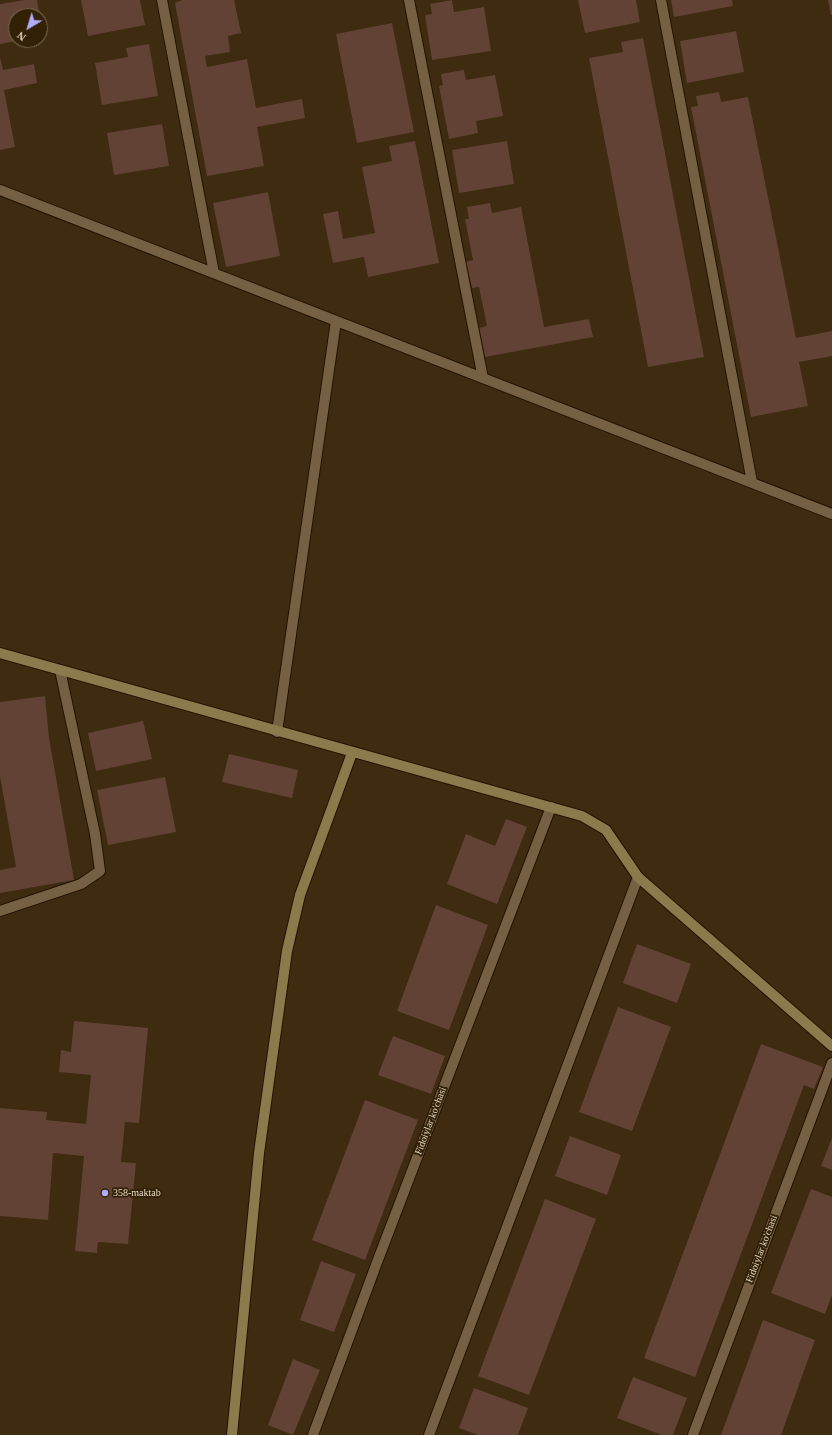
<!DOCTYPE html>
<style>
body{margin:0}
#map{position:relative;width:832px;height:1435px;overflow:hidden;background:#3e2b10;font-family:"Times New Roman",serif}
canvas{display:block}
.north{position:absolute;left:8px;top:8px;width:40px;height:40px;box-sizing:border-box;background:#332105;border:1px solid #7b6b54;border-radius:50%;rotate:218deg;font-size:11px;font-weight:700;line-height:16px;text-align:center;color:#e6daca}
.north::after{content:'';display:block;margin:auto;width:14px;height:18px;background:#b3adf9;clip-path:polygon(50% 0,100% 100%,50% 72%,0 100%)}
</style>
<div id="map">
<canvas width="832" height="1435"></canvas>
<div class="north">N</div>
</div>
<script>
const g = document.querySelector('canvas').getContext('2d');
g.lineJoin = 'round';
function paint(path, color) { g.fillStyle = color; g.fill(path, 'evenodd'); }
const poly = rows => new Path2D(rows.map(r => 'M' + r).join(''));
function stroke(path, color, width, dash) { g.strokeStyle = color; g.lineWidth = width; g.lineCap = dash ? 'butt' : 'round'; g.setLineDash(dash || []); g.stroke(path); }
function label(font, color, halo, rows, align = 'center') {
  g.font = font + ' "Times New Roman",serif'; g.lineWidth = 3.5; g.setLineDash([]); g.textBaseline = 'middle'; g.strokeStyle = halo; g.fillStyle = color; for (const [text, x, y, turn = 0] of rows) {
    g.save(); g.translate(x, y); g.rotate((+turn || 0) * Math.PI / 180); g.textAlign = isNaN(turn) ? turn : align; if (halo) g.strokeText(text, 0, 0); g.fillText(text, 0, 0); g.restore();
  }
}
const building = poly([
 [25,0,37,0,40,16,16,16,16,41,0,44,0,4],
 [81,0,140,0,145,25,88,36],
 [182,0,234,0,241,33,228,36,230,52,205,56,207,67,247,59,256,108,302,99,305,118,257,127,264,166,207,176,175,3],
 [452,0,454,12,484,7,491,51,432,60,425,15,432,14,430,4],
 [578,0,636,0,640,22,585,33],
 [671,0,732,0,733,6,674,17],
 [828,0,832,0,832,15,831,15],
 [41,22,43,36,40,36,40,23],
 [392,23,414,132,357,143,336,34],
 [736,31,744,72,687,83,680,41],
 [643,38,704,357,648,367,589,58,623,52,621,42],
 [149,44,158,96,102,105,95,63,128,57,126,48],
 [0,57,3,70,34,64,37,83,4,90,15,147,0,150],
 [464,70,466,80,495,75,503,116,476,121,478,133,449,139,439,86,443,85,441,74],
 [719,92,721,102,748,97,796,338,832,331,832,356,799,362,808,406,751,417,691,107,698,106,696,96],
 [162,124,169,166,114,175,107,133],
 [415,141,439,263,368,277,364,257,333,263,323,214,338,211,343,239,375,233,362,167,392,161,389,146],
 [507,141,514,184,459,193,452,150],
 [268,192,280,256,226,267,213,203],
 [490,203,492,213,521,207,544,327,589,319,593,337,485,357,479,328,487,326,479,287,472,288,466,262,473,260,465,219,469,219,467,207],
 [45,696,49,738,74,880,0,893,0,870,16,867,0,776,0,702],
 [143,721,152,759,96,771,88,733],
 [229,754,298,770,292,798,222,782],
 [165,777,176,832,108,845,97,790],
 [506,819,527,827,497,904,447,884,466,834,495,846],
 [436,905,488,925,449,1030,397,1011],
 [637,944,691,964,677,1003,623,983],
 [618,1007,671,1027,632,1131,579,1112],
 [74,1021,148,1028,139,1123,125,1122,121,1162,136,1163,128,1244,98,1242,97,1253,75,1251,84,1156,53,1153,48,1220,0,1216,0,1108,47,1112,46,1120,86,1124,91,1075,59,1072,61,1050,71,1052],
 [393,1036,445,1056,431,1094,378,1075],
 [761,1044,823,1067,814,1089,804,1085,695,1377,644,1358],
 [365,1100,418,1120,365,1260,312,1240],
 [570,1136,621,1155,607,1195,555,1176],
 [832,1138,832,1170,821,1166],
 [811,1189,832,1197,832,1295,825,1314,771,1293],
 [545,1199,596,1219,529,1395,478,1376],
 [321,1261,356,1274,334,1332,300,1320],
 [763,1320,815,1340,781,1435,721,1435],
 [293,1359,320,1370,293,1435,268,1425],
 [633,1377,687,1398,673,1435,662,1435,617,1418],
 [474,1388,528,1408,518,1435,478,1435,459,1428]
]);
const street = poly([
 [162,0,214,273],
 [409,0,483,378],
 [661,0,752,482],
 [0,190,832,514],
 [277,732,336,321],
 [0,911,81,884,100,871,95,834,60,670],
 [313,1435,376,1265,551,807],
 [429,1435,638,877],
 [693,1435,832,1063]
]);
const secondary = poly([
 [0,653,582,816,606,830,638,877,832,1046],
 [232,1435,259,1153,287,951,300,895,352,753]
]);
const markers = [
 [105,1193,4,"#b3adf9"]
];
const streetNames = [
 ["Fidoiylar ko'chasi",431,1121,-69],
 ["Fidoiylar ko'chasi",762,1249,-69]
];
const poiNames = [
 ["358-maktab",113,1193]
];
paint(building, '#614234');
stroke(street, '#241300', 12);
stroke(secondary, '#241300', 12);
stroke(street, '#756044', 10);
stroke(secondary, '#8b7a4b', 10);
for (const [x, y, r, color] of markers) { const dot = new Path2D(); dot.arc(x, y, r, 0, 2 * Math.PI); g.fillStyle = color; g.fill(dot); stroke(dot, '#332105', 1.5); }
label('10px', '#e6daca', '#332105', streetNames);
label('10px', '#e6daca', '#332105', poiNames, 'left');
</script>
